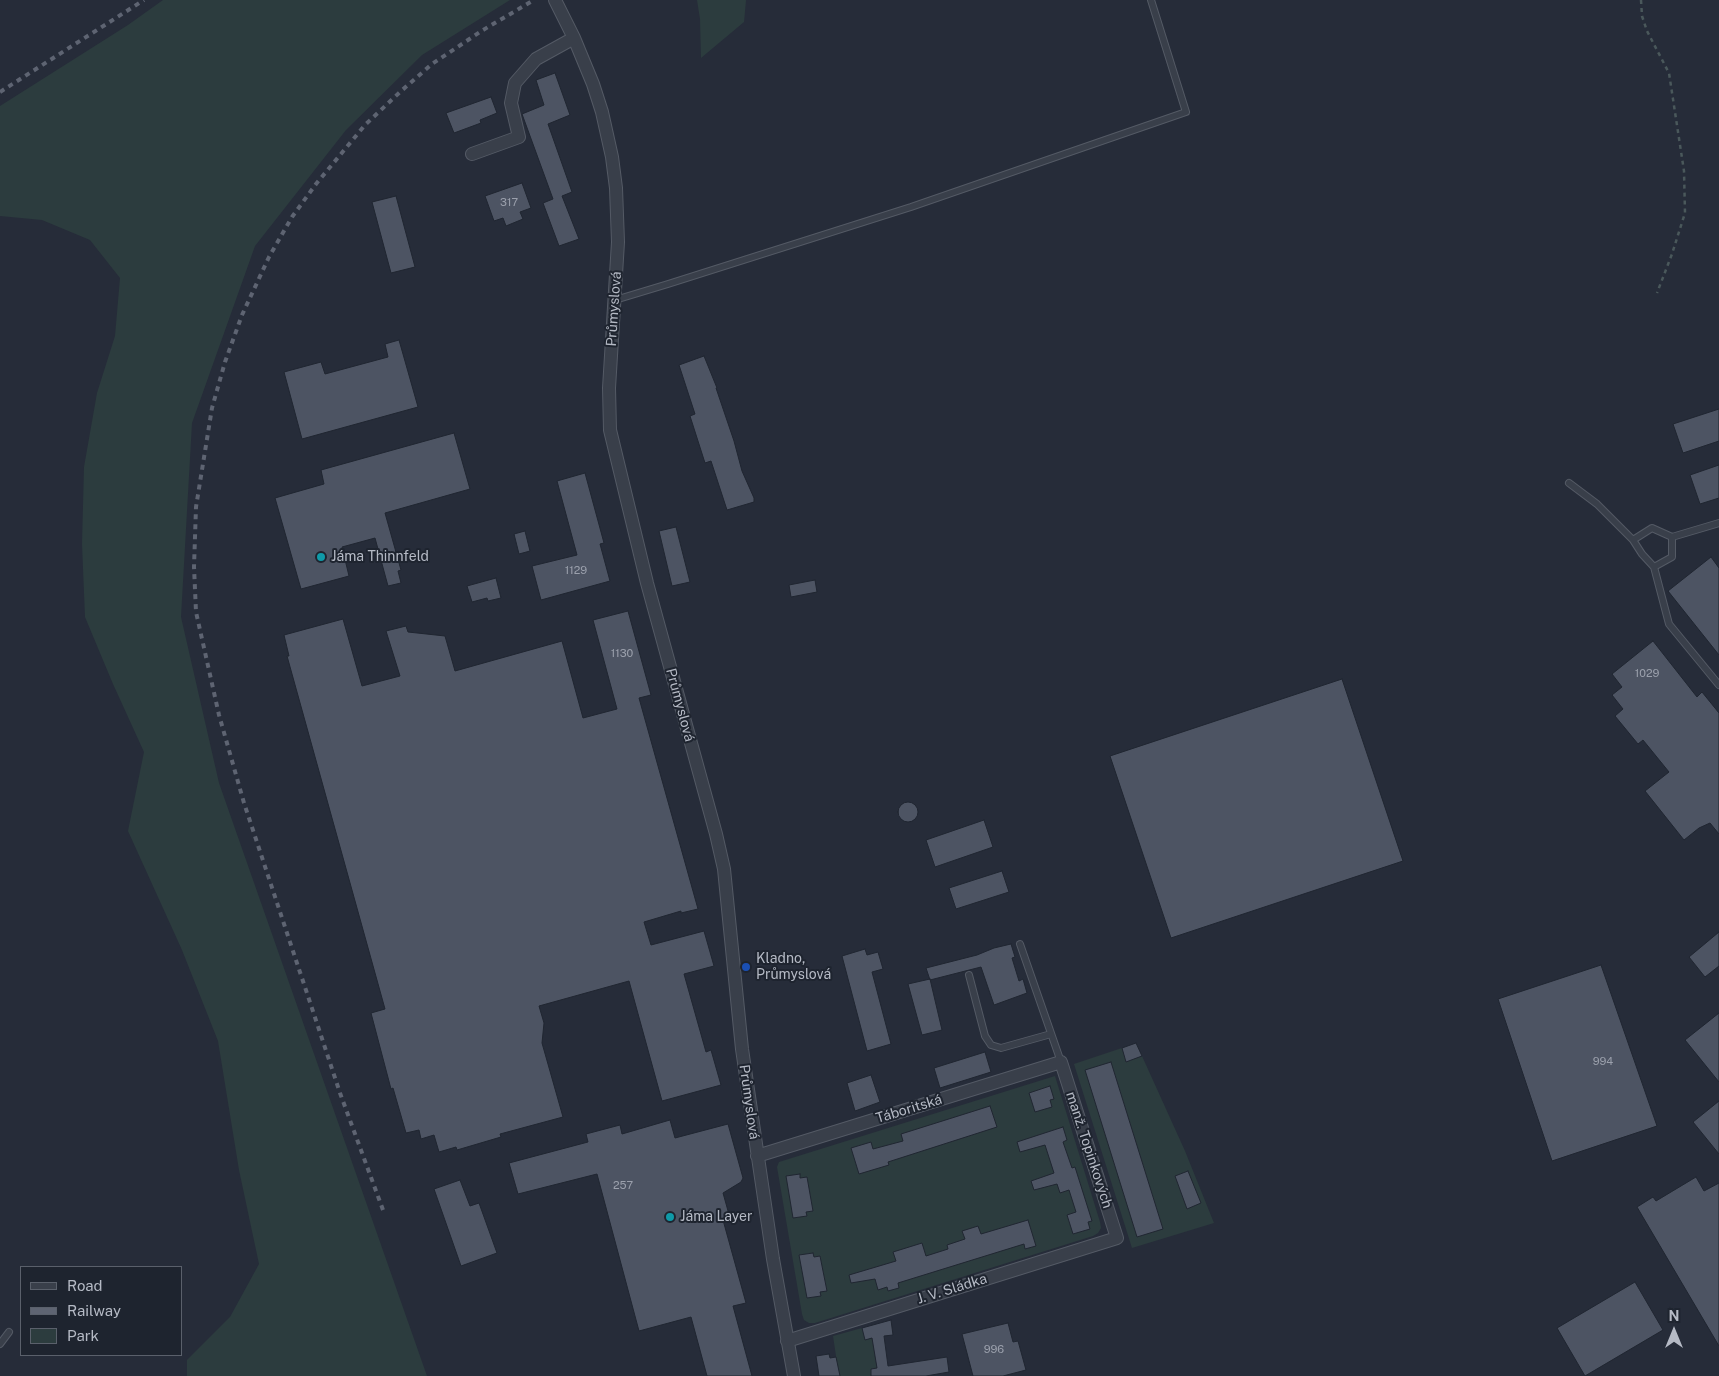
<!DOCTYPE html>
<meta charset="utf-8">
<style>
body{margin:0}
#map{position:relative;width:1719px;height:1376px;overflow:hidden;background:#262c39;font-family:"Public Sans",sans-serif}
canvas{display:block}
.legend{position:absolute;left:20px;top:1266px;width:162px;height:90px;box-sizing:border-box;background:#1e242f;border:1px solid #5a606b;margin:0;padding:6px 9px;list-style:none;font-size:15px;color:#b5bac5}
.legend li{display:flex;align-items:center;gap:10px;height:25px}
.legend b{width:25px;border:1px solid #5a606b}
.north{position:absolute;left:1649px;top:1306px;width:50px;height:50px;-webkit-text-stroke:4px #1e242f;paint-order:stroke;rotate:0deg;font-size:14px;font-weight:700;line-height:20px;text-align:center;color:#b5bac5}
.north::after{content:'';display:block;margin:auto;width:18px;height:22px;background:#b5bac5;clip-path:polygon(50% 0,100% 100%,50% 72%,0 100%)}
</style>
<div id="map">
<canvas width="1719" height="1376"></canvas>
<ul class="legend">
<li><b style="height:6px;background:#393f4a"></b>Road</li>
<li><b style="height:6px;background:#5e6472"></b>Railway</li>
<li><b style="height:14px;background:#2c3c3e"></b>Park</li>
</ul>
<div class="north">N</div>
</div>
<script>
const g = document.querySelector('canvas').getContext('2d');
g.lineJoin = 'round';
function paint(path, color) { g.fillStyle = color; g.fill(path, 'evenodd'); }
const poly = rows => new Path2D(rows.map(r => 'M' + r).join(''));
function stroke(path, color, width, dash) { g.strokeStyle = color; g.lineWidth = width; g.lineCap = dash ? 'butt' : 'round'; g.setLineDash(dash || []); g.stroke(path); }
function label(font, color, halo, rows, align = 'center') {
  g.font = font + ' "Public Sans",sans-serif'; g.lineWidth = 4; g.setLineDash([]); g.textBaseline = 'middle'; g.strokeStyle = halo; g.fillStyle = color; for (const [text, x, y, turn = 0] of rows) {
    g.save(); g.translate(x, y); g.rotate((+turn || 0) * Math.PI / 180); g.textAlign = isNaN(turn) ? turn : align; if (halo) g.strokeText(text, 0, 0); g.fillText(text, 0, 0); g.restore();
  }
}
const green = poly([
 [163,0,510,0,422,55,346,130,255,246,192,423,181,617,219,783,427,1376,187,1376,187,1360,230,1317,259,1264,239,1170,218,1041,182,950,128,831,144,752,113,684,85,617,82,544,84,467,97,393,115,336,120,278,90,240,42,220,0,216,0,106,128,25],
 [697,0,746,0,744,22,701,58,700,19],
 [1122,1048,1126,1061,1142,1056,1185,1151,1214,1223,1132,1248,1074,1064],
 [1055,1076,1100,1222,1101,1228,1098,1233,1093,1236,815,1323,809,1323,804,1320,802,1314,777,1167,779,1162],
 [862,1328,865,1340,872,1338,878,1376,839,1376,833,1336]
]);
const building = poly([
 [555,73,570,115,548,124,572,192,562,196,579,239,559,246,543,203,553,199,522,114,544,105,536,80,555,73],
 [491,97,497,113,480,120,481,123,454,133,446,113,491,97],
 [522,183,531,208,520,212,523,219,506,226,503,218,494,221,485,196,522,183],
 [396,196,415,267,391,273,372,202,396,196],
 [399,340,418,407,302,439,284,372,321,362,325,374,388,357,385,344,399,340],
 [704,356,717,388,716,388,734,441,742,471,754,498,754,502,727,510,711,461,705,463,690,416,695,414,679,365,704,356],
 [1719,409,1719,441,1683,453,1673,424,1719,409],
 [454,433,470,489,385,513,401,570,398,571,401,583,388,586,375,538,342,547,349,576,301,589,275,498,324,484,321,470,454,433],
 [1719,465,1719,498,1700,504,1690,475,1719,465],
 [585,473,604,543,600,544,610,581,541,600,532,566,577,555,557,481,585,473],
 [676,527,690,582,672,586,659,531,676,527],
 [525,531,530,551,519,554,514,534,525,531],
 [1711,557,1719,568,1719,655,1668,591,1711,557],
 [496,578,501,598,488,601,487,598,472,602,467,586,496,578],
 [815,580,817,592,791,597,789,585,815,580],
 [628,611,651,695,639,698,698,909,681,913,681,911,644,922,651,945,704,931,714,966,684,974,706,1052,711,1050,721,1085,662,1101,629,981,539,1006,544,1023,542,1043,563,1117,500,1134,501,1137,457,1150,456,1147,439,1152,434,1135,421,1139,419,1130,406,1133,393,1088,391,1089,371,1013,385,1009,287,656,289,656,284,635,343,619,362,686,400,676,386,631,406,626,408,632,445,636,455,671,562,641,583,718,617,709,593,620,628,611],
 [1653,641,1697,697,1702,692,1719,713,1719,834,1710,823,1699,828,1684,840,1645,791,1669,772,1643,740,1638,744,1615,716,1623,709,1612,695,1622,687,1612,674,1653,641],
 [1342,679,1403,861,1171,938,1110,756,1342,679],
 '898 812a10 10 0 1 1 20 0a10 10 0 1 1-20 0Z',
 [984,820,993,847,935,867,926,840,984,820],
 [1002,871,1009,892,956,909,949,888,1002,871],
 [1719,932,1719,966,1705,977,1689,957,1719,932],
 [1011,944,1015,957,1012,958,1019,981,1023,979,1027,993,994,1005,981,967,930,980,926,968,977,955,994,948,1011,944],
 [865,949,867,955,878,952,883,969,872,972,891,1044,867,1051,842,956,865,949],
 [1601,965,1657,1126,1552,1161,1498,999,1601,965],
 [930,979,942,1030,922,1035,908,984,930,979],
 [1719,1013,1719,1082,1685,1040,1719,1013],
 [1136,1043,1142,1056,1126,1062,1122,1048,1136,1043],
 [985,1052,991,1072,940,1088,934,1068,985,1052],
 [1111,1062,1163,1229,1137,1237,1085,1070,1111,1062],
 [871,1075,880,1102,855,1111,847,1083,871,1075],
 [1050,1086,1054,1099,1050,1100,1052,1107,1035,1112,1029,1093,1050,1086],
 [1719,1101,1719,1154,1693,1122,1719,1101],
 [990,1106,997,1127,888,1162,889,1165,859,1174,851,1148,871,1142,873,1149,903,1141,901,1134,990,1106],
 [670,1120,675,1138,728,1124,743,1178,741,1182,723,1193,730,1218,723,1220,746,1303,733,1306,752,1376,707,1376,691,1317,639,1331,597,1174,518,1194,509,1163,588,1142,586,1134,620,1125,622,1134,670,1120],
 [1063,1127,1067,1140,1063,1142,1072,1168,1075,1167,1092,1221,1088,1222,1090,1229,1073,1234,1067,1215,1076,1212,1069,1190,1060,1193,1057,1184,1034,1190,1031,1181,1054,1173,1045,1145,1020,1152,1017,1142,1063,1127],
 [1188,1171,1201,1203,1187,1209,1175,1176,1188,1171],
 [800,1174,800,1178,807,1177,813,1211,806,1212,807,1216,793,1218,786,1176,800,1174],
 [1696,1177,1704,1191,1719,1183,1719,1346,1637,1207,1653,1197,1656,1201,1696,1177],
 [460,1180,470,1206,479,1203,497,1253,461,1266,434,1189,460,1180],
 [1028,1220,1036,1246,1025,1249,1024,1244,898,1283,899,1288,888,1291,887,1287,878,1290,875,1279,851,1283,849,1275,896,1261,893,1252,922,1243,926,1256,948,1249,947,1245,965,1239,962,1231,978,1226,981,1234,1028,1220],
 [813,1253,814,1257,820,1256,827,1291,820,1292,821,1296,807,1298,799,1255,813,1253],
 [1635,1282,1663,1330,1585,1376,1557,1328,1635,1282],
 [891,1320,893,1335,884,1336,888,1366,947,1357,949,1372,926,1376,871,1376,871,1369,877,1368,872,1338,865,1340,862,1328,891,1320],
 [1008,1323,1013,1342,1018,1341,1026,1370,1003,1376,973,1376,962,1334,1008,1323],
 [829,1354,830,1358,836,1357,840,1376,819,1376,816,1356,829,1354]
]);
const path = poly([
 [1641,0,1642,16,1647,31,1669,73,1684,171,1685,213,1672,254,1657,293]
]);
const lane = poly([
 [615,300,668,284,911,207,1186,112,1151,0],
 [1569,483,1597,504,1633,540,1642,554,1654,567,1672,557,1672,537,1652,528,1633,540],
 [1672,537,1719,523],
 [1654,567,1669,624,1719,685],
 [1020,944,1061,1062],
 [969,975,985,1036,991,1045,1001,1048,1051,1034],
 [0,1344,9,1332]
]);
const street = poly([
 [555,0,574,38,593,84,602,112,612,157,616,188,618,242,609,388,610,430,647,583,716,834,724,869,742,1049,773,1259,794,1376],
 [472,154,519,137,511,103,515,83,536,59,574,38],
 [757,1156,1061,1062,1117,1238,787,1341]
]);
const rail = poly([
 [0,92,144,0],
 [383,1210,340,1093,244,803,219,715,196,612,194,567,196,507,212,408,225,362,242,315,269,257,292,217,316,184,365,125,400,92,432,64,483,30,534,0]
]);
const markers = [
 [321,557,5,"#0f9aa8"],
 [746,967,5,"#1a4fb4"],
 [670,1217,5,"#0f9aa8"]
];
const numberNames = [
 ["317",509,203],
 ["1129",576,571],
 ["1130",622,654],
 ["1029",1647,674],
 ["994",1603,1062],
 ["257",623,1186],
 ["996",994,1350]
];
const streetNames = [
 ["Průmyslová",614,309,-86],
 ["Průmyslová",680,705,75],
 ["Průmyslová",749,1102,82],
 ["Táboritská",909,1109,-17],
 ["manž. Topinkových",1089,1150,72],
 ["J. V. Sládka",952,1289,-17]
];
const poiNames = [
 ["Jáma Thinnfeld",331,557],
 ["Kladno,",756,959],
 ["Průmyslová",756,975],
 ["Jáma Layer",680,1217]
];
paint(green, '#2c3c3e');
paint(building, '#4d5463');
stroke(building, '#202631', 1);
stroke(lane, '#545a65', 8);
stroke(street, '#545a65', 14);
stroke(path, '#4a585b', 2.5, [4, 4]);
stroke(lane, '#393f4a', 6);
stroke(street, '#393f4a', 12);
stroke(rail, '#5e6472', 4, [5, 5]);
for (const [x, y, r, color] of markers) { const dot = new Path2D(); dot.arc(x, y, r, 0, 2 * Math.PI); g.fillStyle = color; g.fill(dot); stroke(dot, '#1e242f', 2); }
label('11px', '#9ba0ac', null, numberNames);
label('14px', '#b5bac5', '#1e242f', streetNames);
label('14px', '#b5bac5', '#1e242f', poiNames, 'left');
</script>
